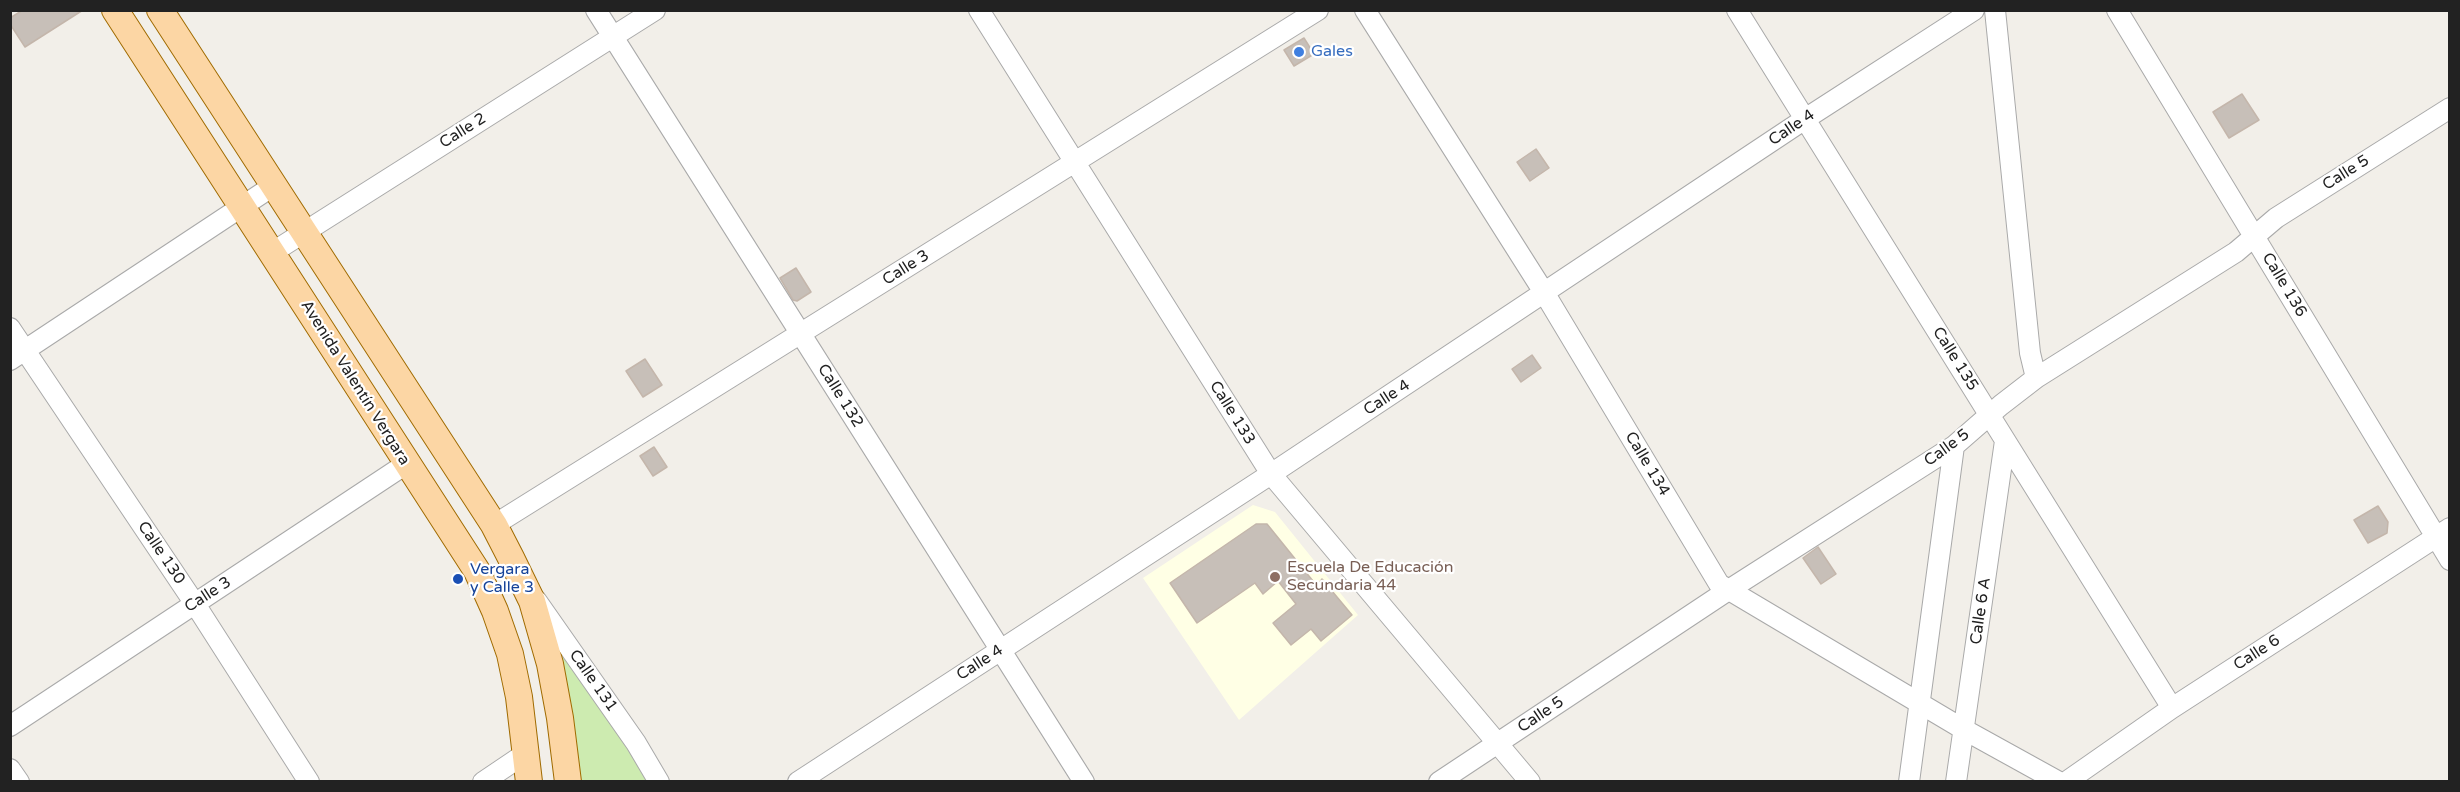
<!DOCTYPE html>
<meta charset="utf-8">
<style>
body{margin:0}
#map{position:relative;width:2460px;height:792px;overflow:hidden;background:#f2efe9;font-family:"Varela Round",sans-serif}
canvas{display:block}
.frame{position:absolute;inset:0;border:12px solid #222;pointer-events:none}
</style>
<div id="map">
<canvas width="2460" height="792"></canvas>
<div class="frame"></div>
</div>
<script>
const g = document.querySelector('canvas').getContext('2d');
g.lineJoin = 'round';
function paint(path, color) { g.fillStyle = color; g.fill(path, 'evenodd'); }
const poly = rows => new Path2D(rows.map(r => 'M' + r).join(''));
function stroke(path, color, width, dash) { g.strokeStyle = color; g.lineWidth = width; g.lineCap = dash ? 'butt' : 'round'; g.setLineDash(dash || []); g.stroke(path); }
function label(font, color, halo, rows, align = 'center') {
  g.font = font + ' "Varela Round",sans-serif'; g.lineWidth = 4.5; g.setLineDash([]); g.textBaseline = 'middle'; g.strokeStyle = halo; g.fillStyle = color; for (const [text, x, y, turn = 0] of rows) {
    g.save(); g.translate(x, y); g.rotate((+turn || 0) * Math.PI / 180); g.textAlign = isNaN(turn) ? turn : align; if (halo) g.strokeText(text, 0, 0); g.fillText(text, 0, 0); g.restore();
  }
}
const education = poly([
 [1253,505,1275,512,1358,615,1239,720,1143,578]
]);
const grass = poly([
 [560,641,651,781,578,781,554,643]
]);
const building = poly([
 [23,10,83,10,25,47,10,24,10,18,23,10],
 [1304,38,1314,54,1294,66,1284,50,1304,38],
 [2242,94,2259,120,2229,138,2213,112,2242,94],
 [1536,149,1549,168,1530,181,1517,162,1536,149],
 [796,268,811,292,797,301,793,300,780,278,796,268],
 [1532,355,1541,368,1521,382,1512,369,1532,355],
 [645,359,662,385,643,397,626,371,645,359],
 [654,447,667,467,653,476,640,456,654,447],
 [2378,506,2388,522,2387,533,2368,543,2354,520,2378,506],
 [1256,524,1267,524,1317,586,1322,579,1352,615,1321,641,1311,629,1291,645,1273,623,1296,604,1278,581,1263,594,1255,583,1197,623,1170,583,1256,524],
 [1818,547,1836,574,1821,584,1803,558,1818,547]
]);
const minor = poly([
 [596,10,1084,782],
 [979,10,1271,474,1530,782],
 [1365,10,1545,294,1719,584,1963,729,2059,782],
 [1737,10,2172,708],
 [1995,10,2030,353,2036,378],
 [2117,10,2450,560],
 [273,252,655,10],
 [10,328,195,604,309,782],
 [10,360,273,186],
 [494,525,1318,10],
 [536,600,636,743,659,782],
 [10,726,406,464],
 [10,769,19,782],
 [483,782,526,753],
 [798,782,1271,474,1805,119,1974,10],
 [1439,782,1727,591,1954,446,2001,405,2036,378,2236,252,2276,218,2450,108],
 [1909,782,1954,446],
 [1956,782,2005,441],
 [2066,782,2172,708,2450,528]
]);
const major = poly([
 [115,10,477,571,495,611,510,654,519,697,529,782],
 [160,10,494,525,511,558,532,601,550,664,560,718,568,782]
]);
const markers = [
 [1299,52,6,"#3f7fe0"],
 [1275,577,6,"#8d6e63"],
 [458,579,6,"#1a4fb4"]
];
const shopNames = [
 ["Gales",1311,52]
];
const streetNames = [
 ["Calle 4",1792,128,-34],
 ["Calle 2",463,131,-32],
 ["Calle 5",2346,173,-32],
 ["Calle 3",906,268,-32],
 ["Calle 136",2284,285,59],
 ["Calle 135",1955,359,58],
 ["Avenida Valentín Vergara",355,383,58],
 ["Calle 132",840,396,58],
 ["Calle 4",1387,398,-33],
 ["Calle 133",1232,413,58],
 ["Calle 5",1947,448,-36],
 ["Calle 134",1647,464,59],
 ["Calle 130",161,553,56],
 ["Calle 3",208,595,-33],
 ["Calle 6 A",1981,611,-82],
 ["Calle 6",2257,653,-33],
 ["Calle 4",980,663,-33],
 ["Calle 131",593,681,55],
 ["Calle 5",1541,715,-34]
];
const educationNames = [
 ["Escuela De Educación",1287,568],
 ["Secundaria 44",1287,586]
];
const transitNames = [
 ["Vergara",470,570],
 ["y Calle 3",470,588]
];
paint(education, '#ffffe5');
paint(grass, '#cdebb0');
paint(building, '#c7bfb8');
stroke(building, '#c4b6ab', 1.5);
stroke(minor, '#a9a9a9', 22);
stroke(major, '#a06b00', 28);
stroke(minor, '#fff', 20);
stroke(major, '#fcd6a4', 26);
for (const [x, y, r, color] of markers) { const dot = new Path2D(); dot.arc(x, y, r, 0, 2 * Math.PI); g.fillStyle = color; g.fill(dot); stroke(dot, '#fff', 2); }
label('16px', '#366cbe', '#fff', shopNames, 'left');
label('16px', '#222', '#fff', streetNames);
label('16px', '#785e54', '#fff', educationNames, 'left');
label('16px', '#164399', '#fff', transitNames, 'left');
</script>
